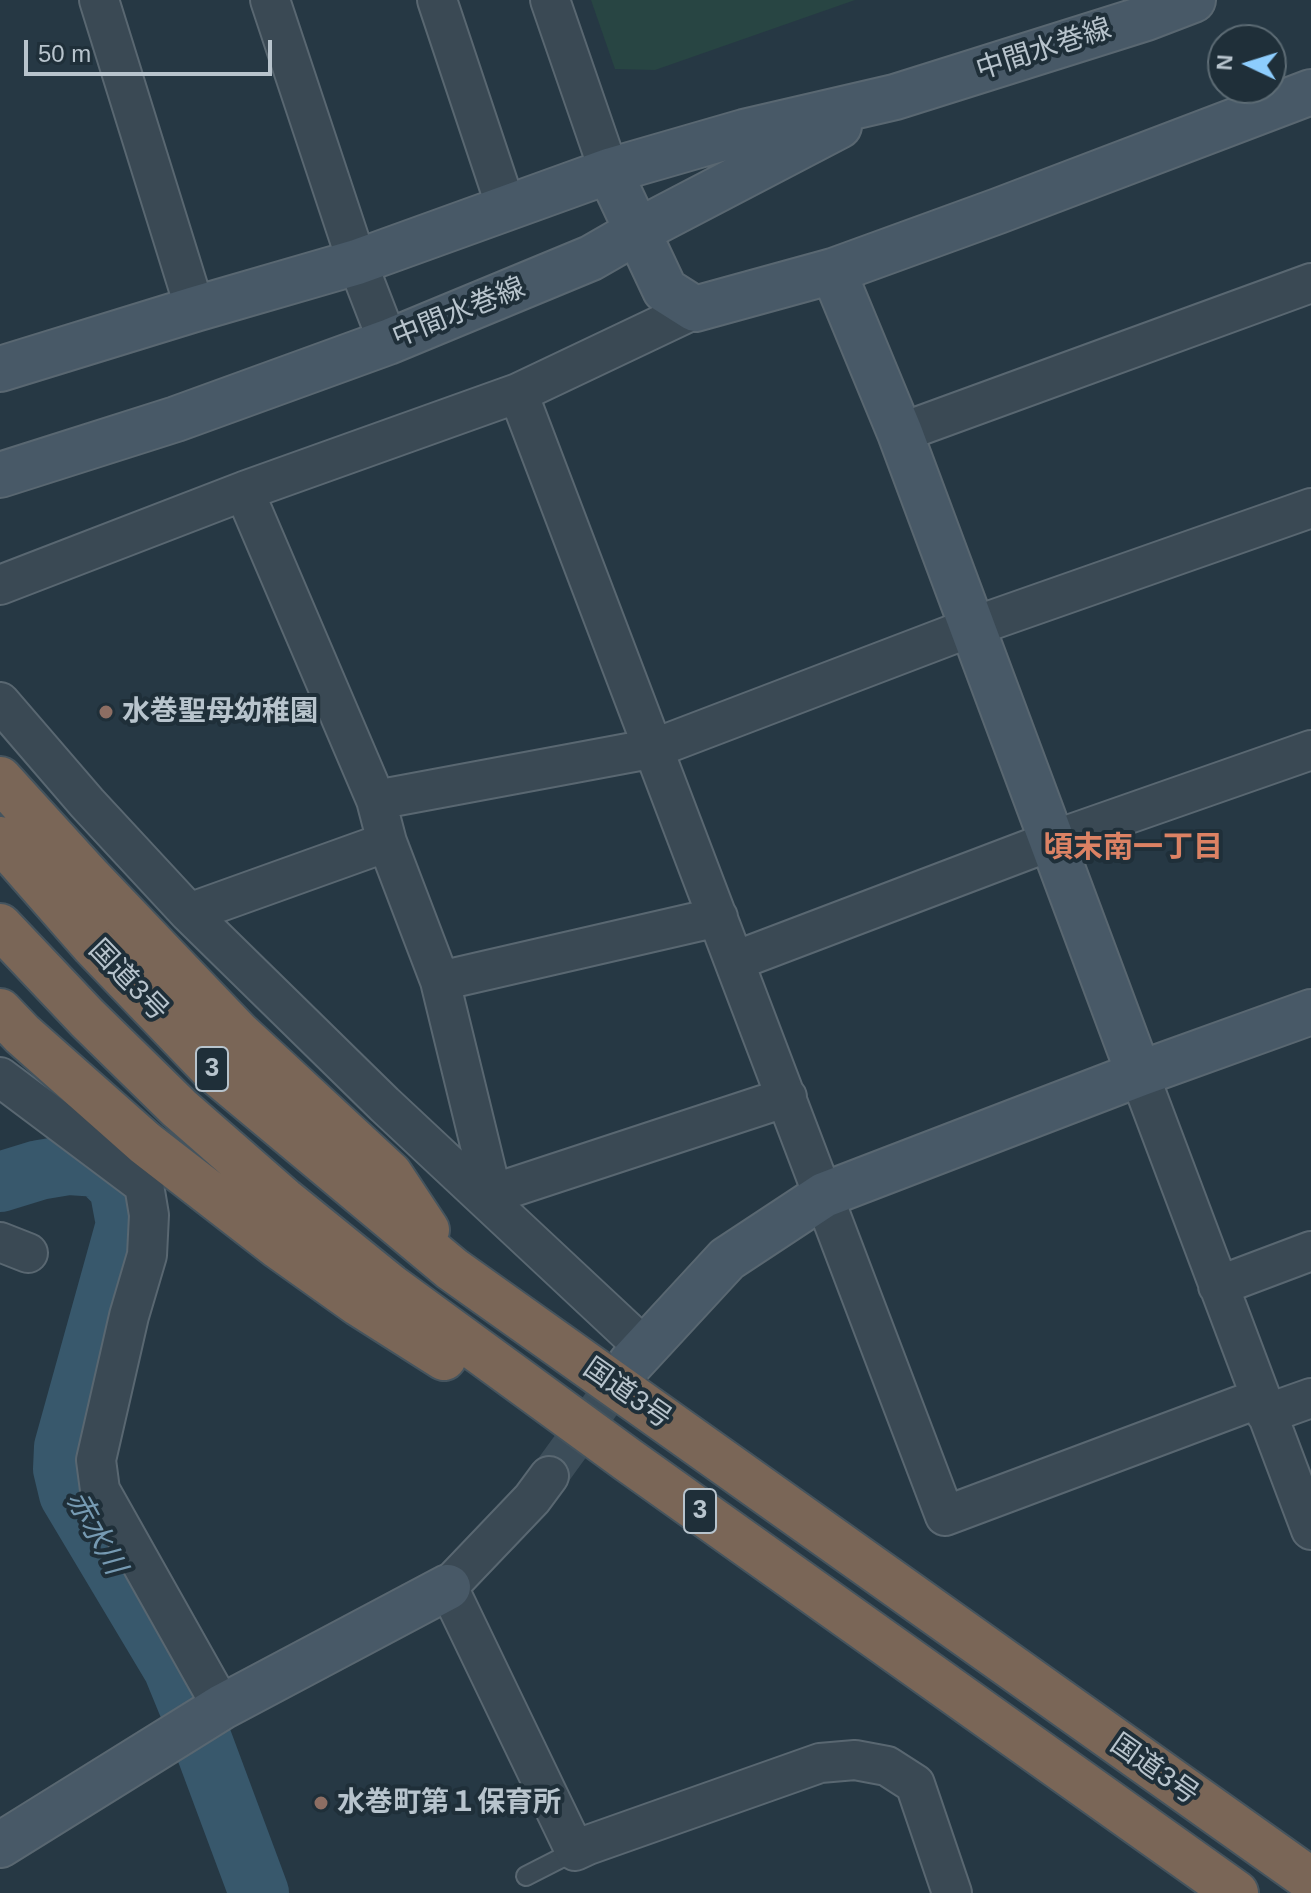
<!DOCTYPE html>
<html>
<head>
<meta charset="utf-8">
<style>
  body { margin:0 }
  #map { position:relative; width:1311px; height:1893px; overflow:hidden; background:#263844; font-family:Arial,sans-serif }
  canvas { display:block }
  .north { position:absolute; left:1207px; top:24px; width:80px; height:80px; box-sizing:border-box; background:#1f2f39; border:2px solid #5c6b74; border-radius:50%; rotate:274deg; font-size:22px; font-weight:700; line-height:32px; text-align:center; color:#b8c4cd }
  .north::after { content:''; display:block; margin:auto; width:28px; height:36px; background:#8dcdfd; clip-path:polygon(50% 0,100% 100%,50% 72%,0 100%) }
  .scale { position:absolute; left:24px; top:40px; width:248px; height:36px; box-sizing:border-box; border:4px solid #b8c4cd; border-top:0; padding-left:10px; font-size:24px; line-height:28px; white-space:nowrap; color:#b8c4cd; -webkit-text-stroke:6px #1f2f39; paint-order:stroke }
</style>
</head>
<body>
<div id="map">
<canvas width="1311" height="1893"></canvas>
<div class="north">N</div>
<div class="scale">50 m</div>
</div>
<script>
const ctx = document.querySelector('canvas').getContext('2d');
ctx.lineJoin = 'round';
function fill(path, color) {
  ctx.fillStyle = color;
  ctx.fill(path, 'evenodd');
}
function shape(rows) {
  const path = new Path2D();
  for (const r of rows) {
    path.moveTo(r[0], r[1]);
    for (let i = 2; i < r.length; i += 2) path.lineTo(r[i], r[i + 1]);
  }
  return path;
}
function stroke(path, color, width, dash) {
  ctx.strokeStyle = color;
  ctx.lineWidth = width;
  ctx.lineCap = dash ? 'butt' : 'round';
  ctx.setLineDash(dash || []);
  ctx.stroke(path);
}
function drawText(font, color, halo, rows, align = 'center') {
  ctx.font = font + ' Arial,"Noto Sans JP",sans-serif';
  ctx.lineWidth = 8;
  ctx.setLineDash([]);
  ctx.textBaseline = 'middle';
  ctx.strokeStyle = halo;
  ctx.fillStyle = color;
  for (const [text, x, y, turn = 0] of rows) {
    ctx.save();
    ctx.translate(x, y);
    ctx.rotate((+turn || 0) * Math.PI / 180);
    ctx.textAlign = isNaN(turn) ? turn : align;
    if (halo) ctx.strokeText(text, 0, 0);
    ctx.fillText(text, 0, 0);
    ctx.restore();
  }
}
fill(shape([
  [591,0,855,0,655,70,615,69]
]), '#284543');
stroke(shape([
  [0,1182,39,1170,69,1165,99,1167,119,1187,126,1224,64,1447,63,1469,69,1494,173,1668,198,1729,259,1893]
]), '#38586c', 60);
stroke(shape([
  [549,1476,631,1363]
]), '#3c4d59', 38, [38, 19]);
const lane = shape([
  [526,1876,575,1851]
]);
const street = shape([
  [99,0,195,309],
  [270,0,357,262,388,342],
  [437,0,506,207],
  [550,0,609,171],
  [518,393,945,1516,1260,1398],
  [900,433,1311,283],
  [244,491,376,800,387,842,440,981,492,1194,787,1097],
  [0,585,244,491,518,393,695,309],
  [0,702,87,803,189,913,384,1104,645,1348],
  [376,800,655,748,972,627,1311,508],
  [189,913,387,842],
  [735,961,1051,841,1311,750],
  [440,981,718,917],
  [1139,1074,1311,1530],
  [0,1077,144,1185,149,1215,147,1255,129,1316,96,1460,100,1490,222,1707],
  [0,1242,28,1253],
  [1218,1286,1311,1251],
  [1266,1414,1311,1398],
  [549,1476,532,1499,448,1587,575,1851,588,1845,820,1763,855,1760,887,1766,915,1784,952,1893]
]);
const secondary = shape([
  [609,171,665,290,695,309,833,271,998,211,1311,92],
  [833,271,900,433,1139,1074],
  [0,369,195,309,357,262,609,171,744,132,895,97,1146,18,1193,0],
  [0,475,176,419,388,342,591,258,638,231,839,126],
  [631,1363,727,1259,824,1195,1139,1074,1311,1012],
  [0,1845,222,1707,448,1587]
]);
const highway = shape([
  [0,779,90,878,238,1033,390,1174,427,1230],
  [0,839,93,945,211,1068,452,1269,1311,1880],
  [0,926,87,1018,179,1108,284,1200,390,1286,628,1460,1236,1893],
  [0,1011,22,1034,145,1143,279,1247,359,1304,444,1358]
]);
stroke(lane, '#596771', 22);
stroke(street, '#596771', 42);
stroke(secondary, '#596771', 48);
stroke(highway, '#45545e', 48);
stroke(lane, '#3a4954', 18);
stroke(street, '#3a4954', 38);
stroke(secondary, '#485967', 44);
stroke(highway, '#7a6657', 44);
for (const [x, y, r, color] of [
  [106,712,8,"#8d6e63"],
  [321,1803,8,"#8d6e63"]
]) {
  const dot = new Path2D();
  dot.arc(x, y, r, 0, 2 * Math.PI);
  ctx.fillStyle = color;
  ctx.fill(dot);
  stroke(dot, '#1f2f39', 3);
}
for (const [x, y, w] of [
  [212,1069,32],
  [700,1511,32]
]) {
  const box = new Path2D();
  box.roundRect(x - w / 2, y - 22, w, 44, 6);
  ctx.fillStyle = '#1f2f39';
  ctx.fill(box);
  stroke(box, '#b8c4cd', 2);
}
drawText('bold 26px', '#b8c4cd', null, [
  ["3",212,1069],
  ["3",700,1511]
]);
drawText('28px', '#b8c4cd', '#1f2f39', [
  ["中間水巻線",1044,50,-18],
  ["中間水巻線",459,313,-22],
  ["国道3号",128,981,46],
  ["国道3号",627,1394,35],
  ["国道3号",1154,1770,35]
]);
drawText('bold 28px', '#b8c4cd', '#1f2f39', [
  ["水巻聖母幼稚園",122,712],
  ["水巻町第１保育所",337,1803]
], 'left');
drawText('bold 30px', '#dc8264', '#1f2f39', [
  ["頃末南一丁目",1133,849]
]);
drawText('italic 30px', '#769ab2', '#1f2f39', [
  ["赤水川",95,1533,61]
]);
</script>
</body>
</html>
